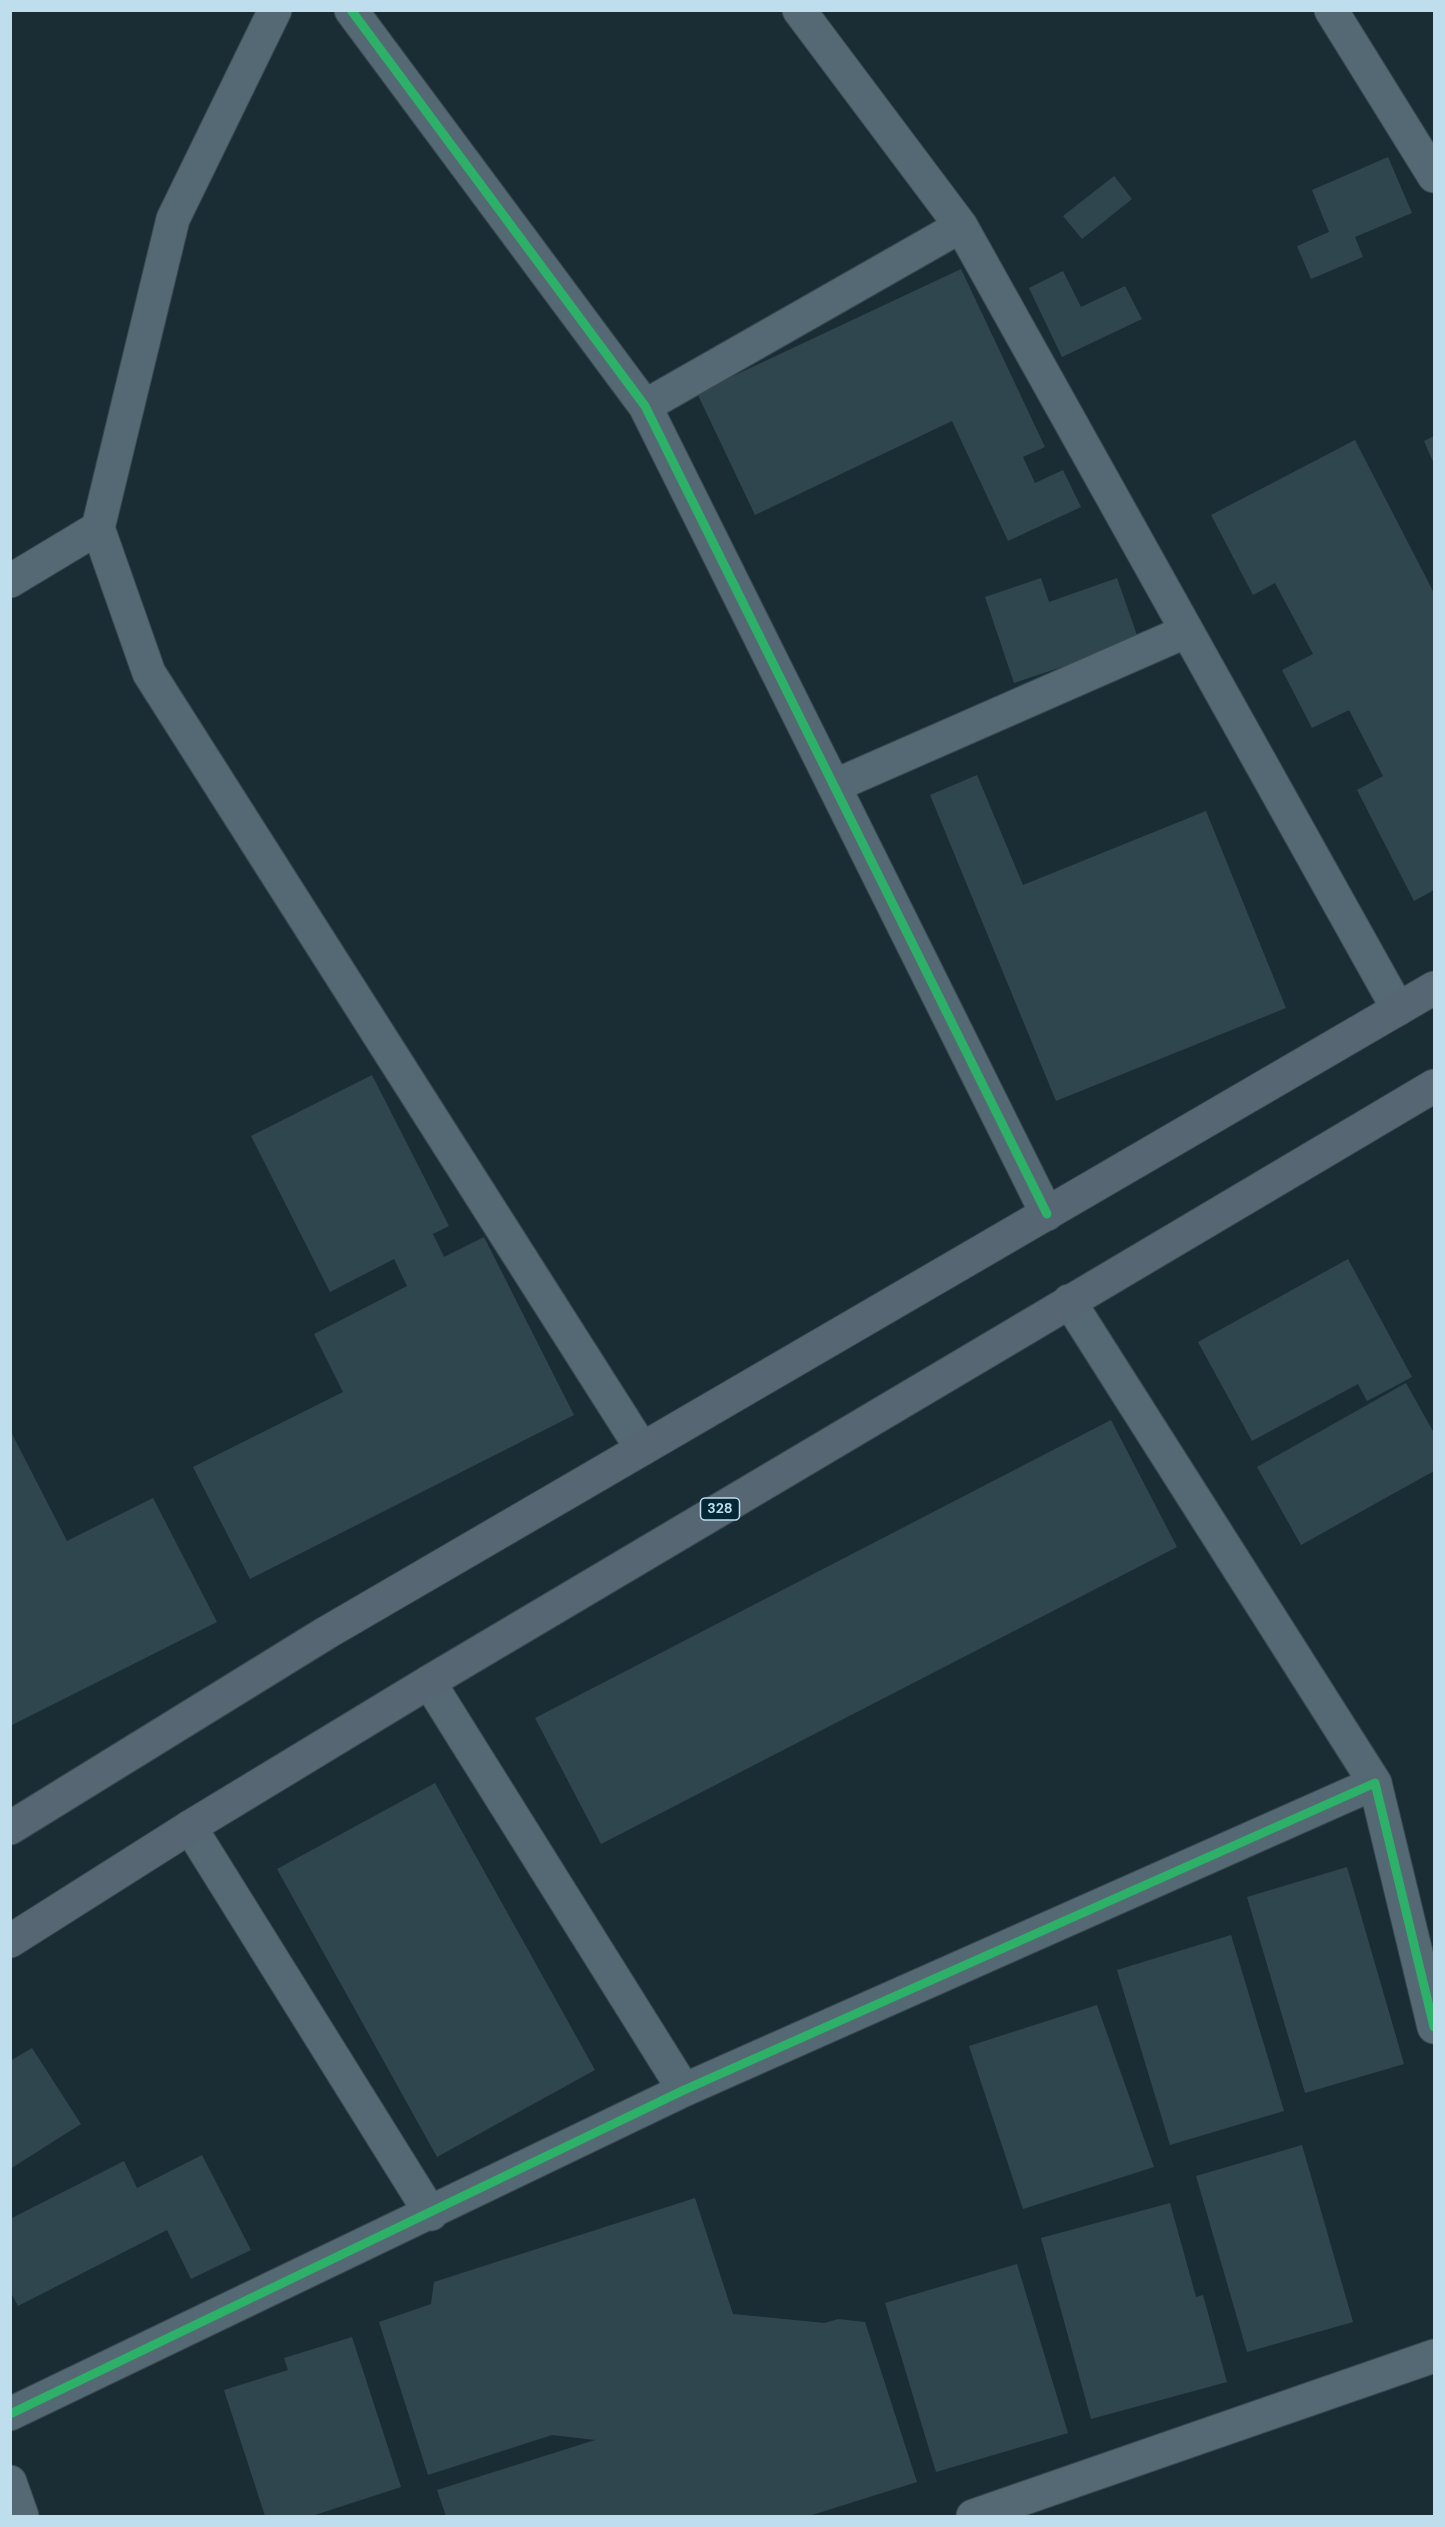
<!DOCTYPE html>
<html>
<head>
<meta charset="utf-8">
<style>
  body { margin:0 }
  #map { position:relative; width:1445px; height:2527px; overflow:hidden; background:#1a2d35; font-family:"DM Sans",sans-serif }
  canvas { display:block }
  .frame { position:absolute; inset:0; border:12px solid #bfdeed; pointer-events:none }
</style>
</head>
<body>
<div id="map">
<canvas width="1445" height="2527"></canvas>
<div class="frame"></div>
</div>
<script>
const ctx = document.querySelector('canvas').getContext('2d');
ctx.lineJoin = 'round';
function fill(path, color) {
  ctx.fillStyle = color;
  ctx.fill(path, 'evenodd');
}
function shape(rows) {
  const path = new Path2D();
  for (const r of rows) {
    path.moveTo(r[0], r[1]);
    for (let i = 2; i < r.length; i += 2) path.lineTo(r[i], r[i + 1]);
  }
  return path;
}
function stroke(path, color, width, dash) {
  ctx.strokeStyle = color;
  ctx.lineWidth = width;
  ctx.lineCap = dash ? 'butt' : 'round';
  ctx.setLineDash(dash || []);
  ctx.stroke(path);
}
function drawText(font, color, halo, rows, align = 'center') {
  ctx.font = font + ' "DM Sans",sans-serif';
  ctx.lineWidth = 4.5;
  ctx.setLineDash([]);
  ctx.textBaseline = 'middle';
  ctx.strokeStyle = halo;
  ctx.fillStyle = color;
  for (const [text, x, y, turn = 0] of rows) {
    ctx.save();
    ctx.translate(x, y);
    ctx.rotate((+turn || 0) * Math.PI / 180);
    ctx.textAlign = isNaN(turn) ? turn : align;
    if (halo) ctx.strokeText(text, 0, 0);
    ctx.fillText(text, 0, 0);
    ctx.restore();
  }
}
fill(shape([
  [1388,157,1412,213,1355,237,1363,257,1311,279,1297,246,1329,232,1312,190],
  [1114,176,1132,199,1082,239,1063,216],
  [961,269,1045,447,1023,457,1035,483,1063,470,1081,507,1008,541,952,421,755,515,697,393],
  [1063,271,1081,307,1125,286,1142,319,1062,357,1029,288],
  [1434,436,1434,464,1424,441],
  [1355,440,1434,593,1434,890,1414,901,1357,790,1383,776,1349,710,1312,728,1282,670,1313,654,1275,583,1253,595,1211,515],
  [1041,578,1049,602,1117,578,1139,641,1014,683,985,597],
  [977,775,1023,885,1206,811,1286,1008,1056,1101,930,795],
  [372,1075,449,1226,433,1234,444,1257,484,1237,574,1415,250,1579,193,1467,343,1392,314,1334,407,1286,394,1259,330,1292,251,1136],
  [1348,1259,1412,1377,1367,1401,1358,1384,1252,1441,1198,1342],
  [1406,1383,1434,1433,1434,1471,1301,1545,1257,1467],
  [1111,1420,1177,1547,601,1844,535,1718],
  [10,1430,67,1541,153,1498,217,1622,10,1726],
  [435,1783,595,2070,437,2157,277,1869],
  [1347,1867,1404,2064,1305,2093,1247,1897],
  [1231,1935,1284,2111,1170,2145,1117,1970],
  [1097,2005,1154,2167,1023,2209,969,2046],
  [32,2048,81,2124,10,2169,10,2061],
  [1302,2145,1353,2322,1247,2352,1196,2176],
  [202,2155,251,2250,191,2279,167,2230,18,2306,10,2291,10,2219,124,2161,137,2188],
  [695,2198,733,2314,825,2323,838,2319,865,2322,917,2482,809,2516,446,2516,437,2490,595,2440,552,2435,428,2475,379,2322,431,2304,434,2282],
  [1170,2203,1196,2297,1203,2295,1227,2382,1091,2419,1041,2238],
  [1017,2264,1068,2433,936,2472,885,2303],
  [352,2337,401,2487,312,2516,265,2516,224,2390,288,2370,284,2358]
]), '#30464f');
const minor = shape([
  [351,10,645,406,1047,1214],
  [799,10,961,226,1398,1009],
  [1331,10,1434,176],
  [645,406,961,226],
  [98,528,173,219,275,10],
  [10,581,98,528,149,673,642,1449],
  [834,786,1187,631],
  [1069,1301,1375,1783],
  [429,1682,684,2090],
  [190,1827,431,2214],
  [10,2414,684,2090,1375,1783,1434,2027],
  [10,2482,22,2516],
  [973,2516,1434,2356]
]);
const primary = shape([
  [10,1828,326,1633,1434,988],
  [10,1941,190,1827,429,1682,1434,1086]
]);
stroke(minor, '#394a51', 35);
stroke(primary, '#394a51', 35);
stroke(minor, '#546973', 33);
stroke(primary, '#566773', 33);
stroke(shape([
  [351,10,645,406,1047,1214],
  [10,2414,684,2090,1375,1783,1434,2027]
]), '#2db169', 9);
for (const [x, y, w] of [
  [720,1509,39]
]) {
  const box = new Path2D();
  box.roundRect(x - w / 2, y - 11, w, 22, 4.5);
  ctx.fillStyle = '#042736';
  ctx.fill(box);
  stroke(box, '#bfdeed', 1.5);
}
drawText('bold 14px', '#bfdeed', null, [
  ["328",720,1509]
]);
</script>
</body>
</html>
